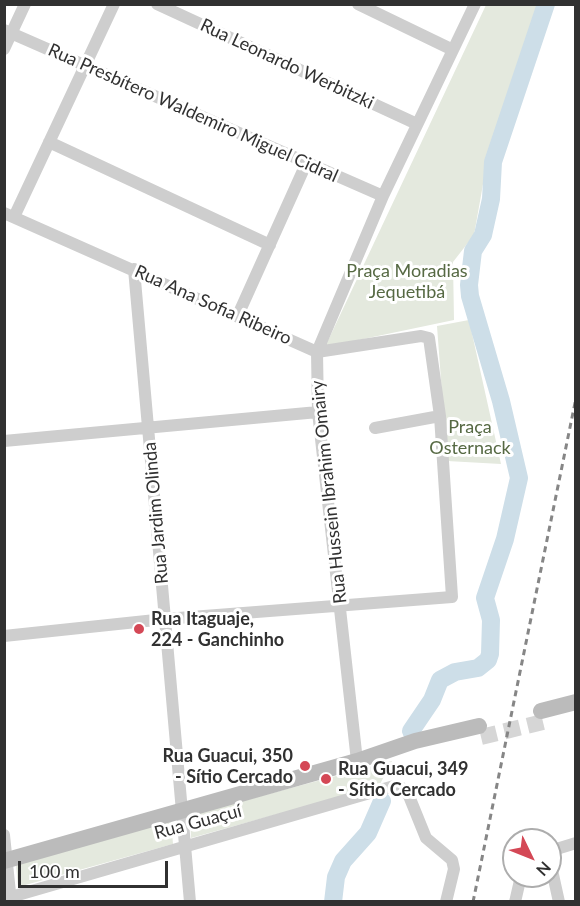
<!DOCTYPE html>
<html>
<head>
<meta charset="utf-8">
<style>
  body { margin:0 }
  #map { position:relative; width:580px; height:906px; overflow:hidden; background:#fff; font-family:Lato,sans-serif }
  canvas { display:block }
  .frame { position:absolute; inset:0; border:6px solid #313131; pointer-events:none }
  .north { position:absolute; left:502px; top:828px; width:60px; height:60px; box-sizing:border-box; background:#fff; border:2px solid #adadad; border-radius:50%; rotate:133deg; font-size:16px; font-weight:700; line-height:24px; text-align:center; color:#313131 }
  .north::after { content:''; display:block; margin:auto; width:21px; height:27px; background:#d44856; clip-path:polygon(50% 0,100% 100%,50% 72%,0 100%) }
  .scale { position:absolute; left:18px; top:861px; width:150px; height:27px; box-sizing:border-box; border:3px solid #313131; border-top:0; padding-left:8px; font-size:18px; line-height:21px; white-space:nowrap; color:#313131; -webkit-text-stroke:4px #fff; paint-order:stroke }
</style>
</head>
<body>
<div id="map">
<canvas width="580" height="906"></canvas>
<div class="frame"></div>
<div class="north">N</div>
<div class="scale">100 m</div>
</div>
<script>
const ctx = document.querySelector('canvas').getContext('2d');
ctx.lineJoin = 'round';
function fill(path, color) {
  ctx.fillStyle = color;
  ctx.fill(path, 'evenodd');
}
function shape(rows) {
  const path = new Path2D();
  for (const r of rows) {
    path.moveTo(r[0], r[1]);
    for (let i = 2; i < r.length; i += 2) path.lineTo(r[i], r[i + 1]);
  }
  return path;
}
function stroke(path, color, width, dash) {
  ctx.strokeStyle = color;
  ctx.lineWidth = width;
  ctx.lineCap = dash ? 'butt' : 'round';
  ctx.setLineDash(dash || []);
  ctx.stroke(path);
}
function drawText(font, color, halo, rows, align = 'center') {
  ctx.font = font + ' Lato,sans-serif';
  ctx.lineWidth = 6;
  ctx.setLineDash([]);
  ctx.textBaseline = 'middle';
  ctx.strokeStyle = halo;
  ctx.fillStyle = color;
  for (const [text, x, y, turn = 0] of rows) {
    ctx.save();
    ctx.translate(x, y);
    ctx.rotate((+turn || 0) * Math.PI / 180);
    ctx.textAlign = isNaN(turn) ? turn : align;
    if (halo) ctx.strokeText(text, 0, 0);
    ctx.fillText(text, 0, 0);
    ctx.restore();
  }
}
fill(shape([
  [486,5,539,5,488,156,474,235,453,262,454,320,325,347],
  [469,320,501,464,447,461,437,326],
  [392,761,379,786,191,838,190,815],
  [171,821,173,844,18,887,16,864]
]), '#e4e9de');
stroke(shape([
  [411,731,432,700,440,680,455,672,478,668,488,660,490,654,491,620,485,598,505,539,519,478,501,401,470,296,469,285,473,251,483,235,491,199,493,162,546,4],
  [333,902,336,877,343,861,368,833,382,801]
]), '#cddee8', 18);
stroke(shape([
  [481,737,543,722]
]), '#d6d6d6', 16, [16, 8]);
stroke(shape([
  [157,4,417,124],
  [358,4,453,50],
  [4,30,383,196],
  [4,49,25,4],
  [49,142,270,245],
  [4,213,317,352,421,336,429,338,440,416,452,597,165,619,4,636],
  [14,217,114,4],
  [134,269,190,902],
  [238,315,306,164],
  [375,428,440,416],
  [4,441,318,412],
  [357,761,318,412,317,352,383,196,475,4],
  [4,835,11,902],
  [550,851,576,843],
  [550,861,559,902],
  [4,899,394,786,402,788,409,796,426,838,452,860,454,869,446,902],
  [515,902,521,876]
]), '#cecece', 12);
stroke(shape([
  [541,711,576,702],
  [4,861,357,761,415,741,479,726]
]), '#bbb', 16);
stroke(shape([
  [473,902,576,398]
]), '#868686', 3, [6, 4.5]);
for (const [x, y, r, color] of [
  [139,629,6,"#d44856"],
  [305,766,6,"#d44856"],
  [326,779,6,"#d44856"]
]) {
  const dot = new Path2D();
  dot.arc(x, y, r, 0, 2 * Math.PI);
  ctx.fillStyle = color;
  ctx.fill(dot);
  stroke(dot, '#fff', 2);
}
drawText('18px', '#313131', '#fff', [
  ["Rua Leonardo Werbitzki",287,64,25],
  ["Rua Presbítero Waldemiro Miguel Cidral",193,113,24],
  ["Rua Ana Sofia Ribeiro",213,305,24],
  ["Rua Hussein Ibrahim Omairy",329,492,-96],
  ["Rua Jardim Olinda",156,513,-95],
  ["Rua Guaçuí",198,822,-15]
]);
drawText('18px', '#566943', '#fff', [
  ["Praça Moradias",407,271],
  ["Jequetibá",407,292],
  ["Praça",470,427],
  ["Osternack",470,448]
]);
drawText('bold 18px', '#313131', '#fff', [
  ["Rua Itaguaje,",151,619],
  ["224 - Ganchinho",151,640],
  ["Rua Guacui, 350",293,756,"right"],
  ["- Sítio Cercado",293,777,"right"],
  ["Rua Guacui, 349",338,769],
  ["- Sítio Cercado",338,790]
], 'left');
</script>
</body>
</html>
